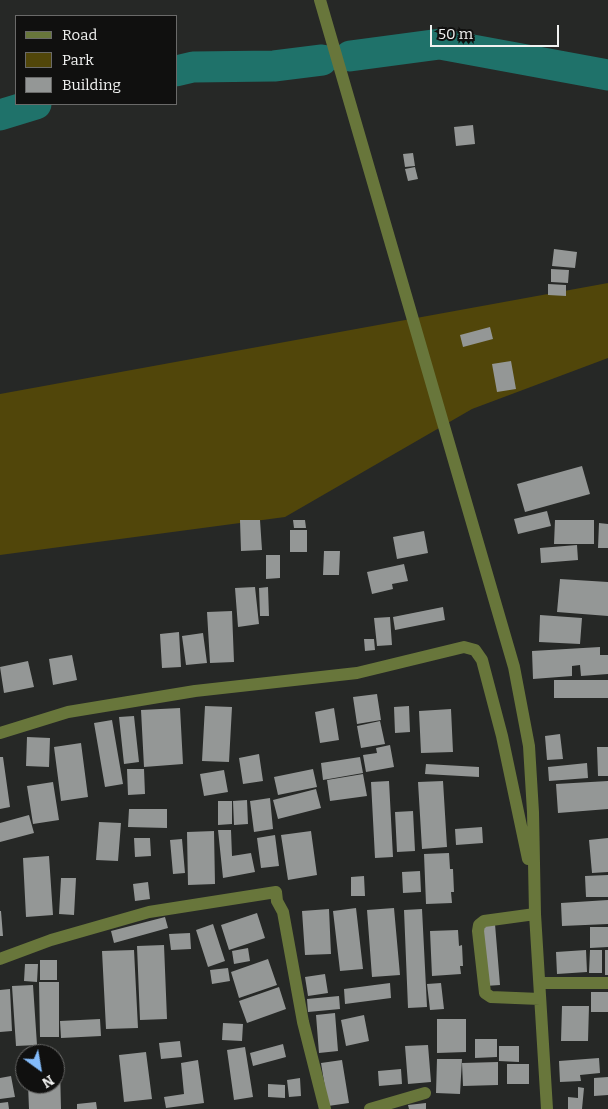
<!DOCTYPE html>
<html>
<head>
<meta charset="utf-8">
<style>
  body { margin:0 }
  #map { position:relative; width:608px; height:1109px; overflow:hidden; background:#262826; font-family:Bitter,serif }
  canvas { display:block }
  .legend { position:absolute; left:15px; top:15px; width:162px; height:90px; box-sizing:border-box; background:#10100f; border:1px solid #6a6a69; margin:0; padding:6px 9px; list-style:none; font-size:15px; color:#f1f2f1 }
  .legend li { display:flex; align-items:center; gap:10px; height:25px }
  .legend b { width:25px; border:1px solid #6a6a69 }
  .north { position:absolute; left:15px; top:1044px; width:50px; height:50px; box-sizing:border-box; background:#10100f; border:1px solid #6a6a69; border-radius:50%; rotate:148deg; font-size:14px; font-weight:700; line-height:20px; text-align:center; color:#f1f2f1 }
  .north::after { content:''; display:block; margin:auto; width:18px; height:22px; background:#84bcfb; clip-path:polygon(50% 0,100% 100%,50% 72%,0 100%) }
  .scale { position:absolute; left:430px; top:25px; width:129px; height:22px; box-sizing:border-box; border:2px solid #f1f2f1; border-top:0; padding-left:6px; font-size:15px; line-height:18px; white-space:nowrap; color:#f1f2f1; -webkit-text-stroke:4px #10100f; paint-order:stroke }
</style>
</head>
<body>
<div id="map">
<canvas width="608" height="1109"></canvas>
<ul class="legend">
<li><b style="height:6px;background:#68763b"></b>Road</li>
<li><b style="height:14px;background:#51460a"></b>Park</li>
<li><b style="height:14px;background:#949796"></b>Building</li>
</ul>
<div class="north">N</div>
<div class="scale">50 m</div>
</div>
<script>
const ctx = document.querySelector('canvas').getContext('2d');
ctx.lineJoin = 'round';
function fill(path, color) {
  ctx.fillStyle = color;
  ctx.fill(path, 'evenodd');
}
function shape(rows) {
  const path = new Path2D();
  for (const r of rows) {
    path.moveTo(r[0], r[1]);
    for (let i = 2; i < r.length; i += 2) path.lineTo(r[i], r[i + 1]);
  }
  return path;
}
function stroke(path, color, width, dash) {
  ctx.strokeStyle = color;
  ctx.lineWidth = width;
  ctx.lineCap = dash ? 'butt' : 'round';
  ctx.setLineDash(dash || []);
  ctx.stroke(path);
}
fill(shape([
  [608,283,608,358,472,409,285,517,0,555,0,394]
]), '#51460a');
stroke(shape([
  [350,56,440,44,608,75],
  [176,71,193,67,274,66,322,60],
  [0,115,36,104]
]), '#1f726a', 31);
fill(shape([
  [473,125,475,144,456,146,454,127],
  [413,153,415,166,405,167,403,154],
  [415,167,418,179,408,181,405,169],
  [554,249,577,252,575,268,552,266],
  [551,269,569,270,568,283,551,282],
  [548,284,566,285,566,296,548,295],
  [490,327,493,339,463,347,460,335],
  [511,361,516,389,497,392,492,364],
  [582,466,590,494,525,512,517,484],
  [547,511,551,526,518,534,514,519],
  [240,520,260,520,262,550,241,551],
  [293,520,305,520,306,528,294,528],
  [555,520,594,520,594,544,554,544],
  [599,523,608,524,608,548,598,548],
  [290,530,307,530,307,552,290,552],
  [424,531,428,553,397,559,393,537],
  [577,545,578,560,541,563,540,548],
  [324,551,340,551,339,575,323,575],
  [266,555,280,555,280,578,266,579],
  [404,564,408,581,392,584,393,589,372,594,367,572],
  [560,579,608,582,608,616,557,612],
  [255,587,259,624,238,627,235,588],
  [268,587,269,616,260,616,259,588],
  [443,607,445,620,395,630,393,617],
  [232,611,234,662,210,663,207,612],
  [540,615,582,618,580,644,539,642],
  [390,617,392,645,377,646,374,618],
  [179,632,181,667,162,668,160,634],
  [203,633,207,663,186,665,182,636],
  [364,639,374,639,375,650,365,651],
  [600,647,600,655,608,655,608,674,581,676,580,665,572,666,572,676,533,679,532,651],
  [72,655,77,680,53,685,49,659],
  [28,661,34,687,4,693,0,667],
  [554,680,608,680,608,698,554,698],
  [377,694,381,720,357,724,353,697],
  [205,706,232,707,229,762,202,761],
  [409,706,410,732,395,733,394,707],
  [180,708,183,764,144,767,141,710],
  [334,708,339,740,320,743,315,712],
  [451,709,453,752,421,753,419,711],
  [134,716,139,762,124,764,119,717],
  [112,720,123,784,105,787,94,723],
  [380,721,385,744,361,748,357,726],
  [560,734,563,759,547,760,545,736],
  [27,737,50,738,49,767,26,766],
  [81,743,88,797,61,801,54,747],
  [390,745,394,767,366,772,363,755,377,753,376,748],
  [597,747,608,747,608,776,598,776],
  [259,754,263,781,243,784,239,758],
  [0,757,3,757,10,807,0,809],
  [360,757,363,773,323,780,321,763],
  [587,763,588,778,549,781,548,767],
  [426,764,479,767,479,777,425,774],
  [127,769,144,769,145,794,128,795],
  [313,769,317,787,278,795,274,777],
  [224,770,228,792,204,796,200,774],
  [363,774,367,796,330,801,327,780],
  [389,781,393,857,375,858,371,782],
  [443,781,447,847,422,849,418,782],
  [608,781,608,809,558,813,556,784],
  [53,782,59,820,33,824,27,786],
  [316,789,321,808,278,819,273,800],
  [270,798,273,829,254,832,250,801],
  [247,800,248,824,234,825,233,801],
  [218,801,232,801,232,824,218,825],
  [129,809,167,809,167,828,128,827],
  [413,811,415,851,397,852,395,812],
  [29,815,34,833,0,842,0,823],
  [99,822,121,823,118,861,96,860],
  [482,827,483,843,456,845,455,829],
  [218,830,231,830,232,856,251,853,255,872,223,878],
  [214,831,215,884,188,885,187,832],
  [311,831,317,875,288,880,281,835],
  [275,835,279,866,261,868,257,838],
  [134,838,150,838,151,856,135,857],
  [608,838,608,872,592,873,589,840],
  [182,839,185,873,173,874,170,840],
  [449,853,450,869,453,869,454,892,451,892,452,903,426,904,424,854],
  [49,856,53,915,26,917,23,858],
  [420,871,421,892,403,893,402,872],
  [608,875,608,897,586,897,585,876],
  [364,876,365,896,351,896,351,877],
  [61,878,76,878,74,915,59,914],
  [148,882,150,899,135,901,133,884],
  [608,900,608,924,562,926,561,903],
  [356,908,363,969,340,971,333,911],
  [394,908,400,975,372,977,367,910],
  [329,909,331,954,305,955,302,911],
  [422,909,427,1007,408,1008,404,910],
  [0,911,1,911,3,936,0,936],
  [257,913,265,938,229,950,221,925],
  [165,917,168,928,114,943,111,931],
  [213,924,225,961,208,967,196,930],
  [495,924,500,985,485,986,480,925],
  [590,927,608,927,608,947,590,948],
  [458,930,459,946,462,945,463,966,460,966,461,974,432,976,430,931],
  [190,933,191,949,171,950,169,934],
  [164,945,167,1019,140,1020,137,946],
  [248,948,250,961,234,964,232,951],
  [134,950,138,1028,106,1029,102,951],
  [586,950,587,972,557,974,556,952],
  [590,950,602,950,602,973,589,973],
  [605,950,608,950,608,975,605,975],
  [268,959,277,985,239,998,231,972],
  [40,960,57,960,57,980,40,980],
  [25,964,38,964,37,982,24,981],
  [228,968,230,981,212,984,210,970],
  [325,974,328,993,308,996,305,977],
  [39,982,59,982,59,1037,40,1037],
  [390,983,391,998,345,1004,344,989],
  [441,983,444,1009,430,1010,427,984],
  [33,985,37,1045,16,1046,12,986],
  [279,987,286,1009,247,1023,239,1001],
  [10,989,12,1031,0,1032,0,990],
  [591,992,608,992,608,1012,591,1012],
  [339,996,340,1009,308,1012,307,999],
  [562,1006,589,1006,588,1041,561,1041],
  [335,1013,338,1051,319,1053,316,1015],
  [364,1015,369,1041,346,1046,341,1020],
  [100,1019,101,1036,61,1038,60,1021],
  [437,1019,466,1019,466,1052,437,1053],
  [223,1023,243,1024,242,1041,222,1040],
  [475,1039,497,1039,497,1057,475,1058],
  [180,1041,182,1057,161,1059,159,1043],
  [283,1044,286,1057,253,1066,250,1053],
  [428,1045,431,1082,408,1084,405,1046],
  [499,1046,519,1046,519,1062,499,1061],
  [245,1047,253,1097,234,1100,227,1050],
  [146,1052,152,1099,124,1102,119,1055],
  [599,1058,600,1073,580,1075,581,1081,560,1082,559,1061],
  [437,1059,462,1059,460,1094,436,1093],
  [198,1060,204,1103,166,1108,164,1097,184,1094,181,1063],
  [342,1060,349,1103,328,1106,321,1063],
  [498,1062,498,1085,463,1086,462,1063],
  [507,1064,529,1064,529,1084,507,1084],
  [55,1068,60,1068,61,1109,29,1109,28,1084,55,1084],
  [401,1069,402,1084,379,1086,378,1071],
  [11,1076,15,1097,0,1099,0,1078],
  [608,1077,608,1095,594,1096,594,1078],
  [300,1078,301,1096,289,1097,287,1080],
  [268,1084,285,1085,285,1098,268,1097],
  [578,1087,584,1088,582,1109,568,1109,568,1097,578,1098],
  [8,1102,9,1109,0,1109,0,1103],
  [96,1102,97,1109,77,1109,77,1104],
  [426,1103,426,1109,409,1109,408,1105]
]), '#949796');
stroke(shape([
  [320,0,514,667,529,746,533,812,535,914,547,1109],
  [0,733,68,712,195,691,357,673,464,647,475,650,482,660,502,736,528,859],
  [535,914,484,921,479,925,478,931,485,993,491,997,540,999],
  [0,959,51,940,149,912,276,892,277,901,283,912,303,1022,325,1109],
  [540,983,608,983],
  [370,1109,425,1093]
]), '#68763b', 12);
</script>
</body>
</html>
